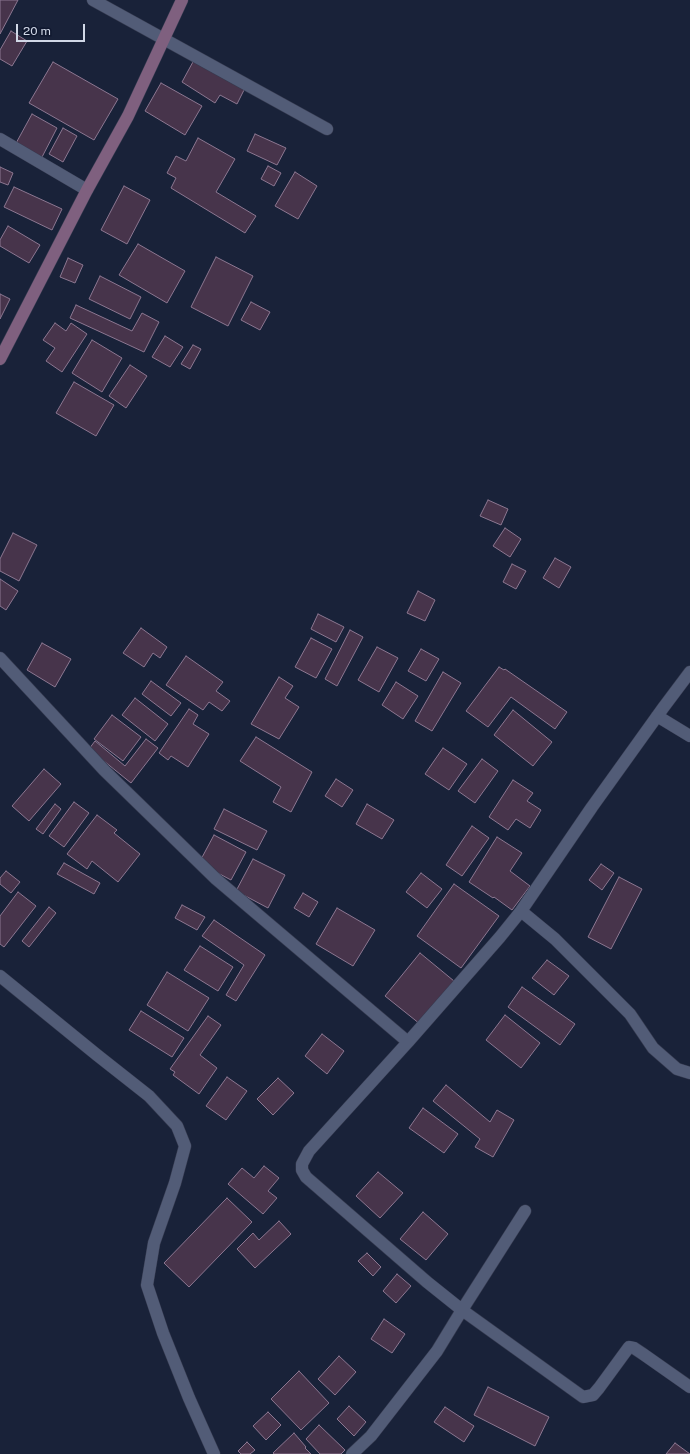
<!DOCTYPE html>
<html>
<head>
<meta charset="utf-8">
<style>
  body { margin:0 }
  #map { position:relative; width:690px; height:1454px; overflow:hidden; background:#192239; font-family:"Public Sans",sans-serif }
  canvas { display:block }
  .scale { position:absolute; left:16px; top:24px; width:69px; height:18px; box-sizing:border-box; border:2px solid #d1d8e7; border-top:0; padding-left:5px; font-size:12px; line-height:14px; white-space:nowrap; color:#d1d8e7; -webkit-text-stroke:3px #10182f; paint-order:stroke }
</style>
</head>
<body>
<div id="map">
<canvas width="690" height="1454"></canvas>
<div class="scale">20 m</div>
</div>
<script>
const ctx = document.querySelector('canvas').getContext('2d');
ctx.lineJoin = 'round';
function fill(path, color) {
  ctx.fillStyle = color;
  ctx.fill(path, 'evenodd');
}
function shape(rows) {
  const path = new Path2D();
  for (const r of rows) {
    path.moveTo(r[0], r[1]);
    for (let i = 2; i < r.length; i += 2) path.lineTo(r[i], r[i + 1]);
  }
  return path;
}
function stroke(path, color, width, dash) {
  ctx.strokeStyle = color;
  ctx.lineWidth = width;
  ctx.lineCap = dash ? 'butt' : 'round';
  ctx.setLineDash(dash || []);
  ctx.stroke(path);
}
const building = shape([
  [0,0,18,0,0,34,0,0],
  [11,31,27,41,12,66,0,59,0,50,11,31],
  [194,60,245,88,237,104,220,95,215,103,182,82,194,60],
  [53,62,118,99,94,140,29,103,53,62],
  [161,83,202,106,185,135,145,111,161,83],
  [32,114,57,128,41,159,15,145,32,114],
  [63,128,77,136,63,162,49,154,63,128],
  [255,134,286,148,277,165,247,151,255,134],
  [198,138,235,159,216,192,256,216,245,233,171,188,176,178,167,173,176,156,186,161,198,138],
  [268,166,281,173,274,186,261,179,268,166],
  [0,167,13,173,8,185,0,182,0,167],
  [295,172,317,186,298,219,275,206,295,172],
  [124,186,150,200,127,244,101,230,124,186],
  [14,187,62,209,52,230,4,207,14,187],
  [8,226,40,245,29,263,0,246,0,240,8,226],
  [138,244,185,271,167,303,119,275,138,244],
  [216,257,253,276,228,326,191,307,216,257],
  [68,258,83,265,75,283,60,277,68,258],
  [100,276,141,297,130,319,89,299,100,276],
  [0,294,10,299,0,319,0,294],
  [251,302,270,312,260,330,241,320,251,302],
  [76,305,132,331,142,313,159,322,144,352,70,318,76,305],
  [55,323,66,331,71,323,87,334,62,372,46,361,55,348,43,340,55,323],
  [165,336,183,347,170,367,152,357,165,336],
  [92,340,122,358,102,392,72,373,92,340],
  [193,345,201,349,190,369,181,364,193,345],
  [130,365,147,376,126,408,109,396,130,365],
  [74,382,114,405,96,436,56,413,74,382],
  [488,500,508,509,501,525,480,516,488,500],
  [505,528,521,539,510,557,493,546,505,528],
  [13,533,37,545,19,581,0,571,0,559,13,533],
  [555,558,571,567,559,588,543,578,555,558],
  [512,564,526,571,516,589,503,582,512,564],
  [0,579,18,591,6,610,0,606,0,579],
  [418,591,435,600,425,621,407,613,418,591],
  [318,614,344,627,336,642,311,629,318,614],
  [141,628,167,647,160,658,153,653,144,667,123,653,141,628],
  [350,630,363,637,337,686,325,679,350,630],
  [311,638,332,649,316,678,295,667,311,638],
  [42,643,71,659,55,687,27,670,42,643],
  [377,647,398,658,379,692,358,680,377,647],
  [421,649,439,659,426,681,408,671,421,649],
  [186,656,223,682,216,691,230,701,222,711,209,702,203,710,166,685,186,656],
  [499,667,504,670,505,669,567,712,555,729,511,697,488,727,466,711,499,667],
  [443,672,461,683,432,731,415,721,443,672],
  [279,677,293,686,285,698,299,707,279,739,251,724,279,677],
  [151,681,181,703,171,716,142,694,151,681],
  [396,682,418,696,403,719,382,705,396,682],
  [135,698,168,724,155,741,122,715,135,698],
  [189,709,198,715,193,724,209,734,188,767,171,756,168,760,159,753,189,709],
  [513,710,552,742,533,766,494,735,513,710],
  [112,715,141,737,123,761,94,739,112,715],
  [256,737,312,772,291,812,273,802,281,787,240,761,256,737],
  [146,739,158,748,131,783,89,749,95,741,125,766,146,739],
  [443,748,467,764,449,790,425,774,443,748],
  [482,759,498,771,475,803,458,791,482,759],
  [44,769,61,784,29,821,12,806,44,769],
  [336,779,353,790,342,807,325,796,336,779],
  [513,780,533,793,527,801,541,810,530,828,516,819,508,830,489,817,513,780],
  [74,802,89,813,64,847,49,836,74,802],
  [55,804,61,809,43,834,36,829,55,804],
  [367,804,394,820,382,839,356,824,367,804],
  [224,809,267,831,257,850,214,829,224,809],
  [97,815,117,830,114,833,140,854,118,882,92,861,87,869,67,854,97,815],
  [472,826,489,838,462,876,446,865,472,826],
  [214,835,246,852,231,880,199,863,214,835],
  [497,837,522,853,510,871,530,886,512,910,494,897,493,898,469,882,497,837],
  [253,859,285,875,268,908,236,891,253,859],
  [64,863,100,883,94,894,57,874,64,863],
  [601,864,614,873,602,890,589,880,601,864],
  [6,871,20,882,11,893,0,884,0,878,6,871],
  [421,873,442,889,427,908,406,892,421,873],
  [619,877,642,889,611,949,588,937,619,877],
  [454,884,499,916,461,968,417,936,454,884],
  [18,892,36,906,4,947,0,944,0,916,18,892],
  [303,893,318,902,309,917,294,908,303,893],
  [182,905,205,917,197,930,175,918,182,905],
  [49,907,56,913,29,947,22,941,49,907],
  [337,908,375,930,353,966,316,944,337,908],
  [214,920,265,955,236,1001,226,995,244,965,202,936,214,920],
  [200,946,233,967,218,991,184,970,200,946],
  [420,953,454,981,420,1024,385,996,420,953],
  [547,960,569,976,554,995,532,978,547,960],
  [167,972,209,998,188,1031,147,1005,167,972],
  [522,987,575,1024,560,1045,508,1007,522,987],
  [141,1011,184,1038,172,1057,129,1030,141,1011],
  [505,1015,540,1043,521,1068,486,1040,505,1015],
  [208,1016,221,1025,200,1055,217,1068,199,1094,173,1075,175,1072,170,1069,208,1016],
  [322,1034,344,1051,327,1074,305,1056,322,1034],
  [227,1077,247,1091,226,1120,206,1106,227,1077],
  [278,1078,294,1093,273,1115,257,1099,278,1078],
  [446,1085,490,1122,497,1110,514,1120,493,1157,475,1147,480,1139,433,1101,446,1085],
  [423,1108,458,1134,444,1153,409,1128,423,1108],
  [264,1166,279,1178,268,1191,277,1198,263,1214,228,1184,242,1168,254,1178,264,1166],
  [378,1172,403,1193,380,1218,356,1196,378,1172],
  [227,1198,252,1222,189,1287,164,1263,227,1198],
  [423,1212,448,1234,426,1260,400,1239,423,1212],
  [279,1221,291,1234,255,1268,237,1249,253,1233,259,1240,279,1221],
  [367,1253,381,1267,373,1276,358,1261,367,1253],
  [397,1274,411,1286,396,1303,383,1291,397,1274],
  [384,1319,405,1334,392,1353,371,1339,384,1319],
  [339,1356,356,1372,335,1395,318,1379,339,1356],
  [299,1371,329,1403,301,1430,271,1399,299,1371],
  [488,1387,549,1417,535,1446,474,1415,488,1387],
  [349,1406,366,1422,354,1436,337,1419,349,1406],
  [445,1407,474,1426,464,1442,434,1422,445,1407],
  [268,1412,281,1425,266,1440,253,1426,268,1412],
  [319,1425,345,1450,341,1454,320,1454,306,1439,319,1425],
  [294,1433,306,1447,305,1448,311,1454,274,1454,273,1453,294,1433],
  [247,1442,255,1450,250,1454,241,1454,238,1451,247,1442],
  [675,1443,690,1454,666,1454,675,1443]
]);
fill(building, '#47344b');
stroke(building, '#8c7791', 1);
const street = shape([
  [93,0,327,129],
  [0,139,87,190],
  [0,658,104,770,216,879,408,1042,309,1151,302,1164,302,1170,306,1177,427,1282,462,1310,583,1397,593,1395,599,1388,629,1347,634,1348,643,1354,690,1387],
  [657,716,690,736],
  [521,911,555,939,630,1014,653,1048,677,1069,690,1073],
  [0,976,97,1055,149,1096,177,1126,185,1146,175,1183,154,1243,147,1285,163,1333,189,1398,214,1454],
  [408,1042,500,937,521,911,592,807,663,708,690,672],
  [352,1454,371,1436,437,1351,462,1310,525,1211]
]);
const secondary = shape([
  [0,359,87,190,128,116,182,0]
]);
stroke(street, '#363b50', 13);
stroke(secondary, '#363b50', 13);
stroke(street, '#525c77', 12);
stroke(secondary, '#7f607f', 12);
</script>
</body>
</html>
